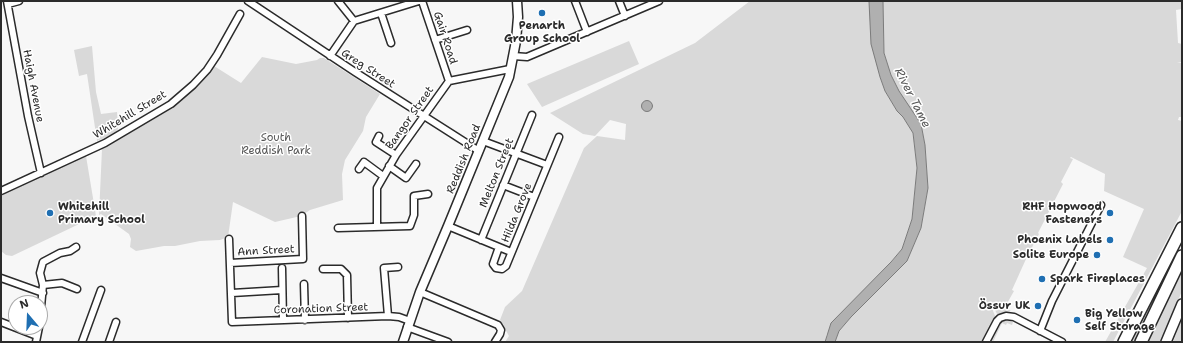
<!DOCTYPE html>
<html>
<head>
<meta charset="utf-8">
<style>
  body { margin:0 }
  #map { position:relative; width:1183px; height:343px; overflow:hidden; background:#f7f7f7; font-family:"Shantell Sans",sans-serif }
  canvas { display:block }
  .frame { position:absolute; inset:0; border:2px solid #2b2b2b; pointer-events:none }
  .north { position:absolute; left:8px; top:295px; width:40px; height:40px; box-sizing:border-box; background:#fff; border:1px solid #aaa; border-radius:50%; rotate:341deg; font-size:11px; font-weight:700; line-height:16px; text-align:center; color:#2b2b2b }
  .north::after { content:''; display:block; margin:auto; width:14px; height:18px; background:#1f6fb2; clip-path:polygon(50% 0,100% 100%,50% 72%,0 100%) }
</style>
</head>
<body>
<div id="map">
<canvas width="1183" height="343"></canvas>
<div class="frame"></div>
<div class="north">N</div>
</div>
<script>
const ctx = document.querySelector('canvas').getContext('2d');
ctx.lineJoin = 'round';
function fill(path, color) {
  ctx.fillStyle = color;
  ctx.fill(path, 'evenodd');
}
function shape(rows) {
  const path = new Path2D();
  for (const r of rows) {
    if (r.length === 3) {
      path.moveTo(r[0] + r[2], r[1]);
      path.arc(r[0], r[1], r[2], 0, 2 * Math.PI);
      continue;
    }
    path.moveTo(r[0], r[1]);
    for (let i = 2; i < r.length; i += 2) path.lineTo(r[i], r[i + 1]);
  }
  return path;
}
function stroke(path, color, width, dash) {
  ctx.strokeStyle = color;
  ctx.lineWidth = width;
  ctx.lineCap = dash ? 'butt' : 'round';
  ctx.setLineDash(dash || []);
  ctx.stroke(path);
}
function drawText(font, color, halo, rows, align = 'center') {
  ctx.font = font + ' "Shantell Sans",sans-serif';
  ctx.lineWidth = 3;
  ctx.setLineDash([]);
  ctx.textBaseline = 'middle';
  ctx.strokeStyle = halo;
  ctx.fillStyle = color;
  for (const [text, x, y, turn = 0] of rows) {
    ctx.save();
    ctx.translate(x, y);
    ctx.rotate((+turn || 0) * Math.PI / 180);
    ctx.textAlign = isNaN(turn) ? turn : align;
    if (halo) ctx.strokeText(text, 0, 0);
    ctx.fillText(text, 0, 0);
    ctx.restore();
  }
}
fill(shape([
  [750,1,869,1,880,77,886,93,897,111,903,117,913,133,917,168,912,219,902,249,827,334,825,342,505,342,509,336,500,320,505,307,522,291,584,148,597,136,625,140,626,124,610,120,595,136,583,134,550,113,695,43],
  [883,1,1182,1,1182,9,1176,10,1178,43,1182,44,1182,62,1177,62,1182,63,1182,117,1179,117,1178,120,1182,121,1182,211,1113,342,1105,342,1147,268,1123,257,1144,209,1104,191,1105,174,1071,157,1070,158,1073,159,1061,182,1063,184,1038,233,1039,234,1026,259,1012,290,1014,291,1005,307,1011,311,999,314,997,314,994,308,993,311,996,318,983,342,835,342,839,331,851,317,907,261,921,228,928,188,925,145,921,124,899,92,891,75,884,53],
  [629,41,639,64,542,107,527,84],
  [92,46,96,92,101,114,117,112,118,129,114,134,97,141,87,74,79,76,74,50],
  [262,57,296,64,317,60,320,58,324,58,380,94,366,117,363,131,345,160,342,174,343,200,310,210,301,216,275,222,233,202,228,237,220,240,200,241,175,246,164,246,136,251,130,247,131,239,129,234,101,214,99,215,102,149,144,124,187,95,201,82,214,66,241,83],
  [86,156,96,216,12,256,6,255,1,251,1,195],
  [1182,235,1182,242,1134,342,1127,342],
  [1182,271,1182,291,1161,342,1148,342],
  [1182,318,1182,337,1180,342,1173,342],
  [1007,320,1013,322,1012,325,1007,323,1006,325,1002,323,993,342,991,342,1001,322]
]), '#d9d9d9');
const water = shape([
  [869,1,883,1,884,53,891,75,899,91,921,124,925,145,928,188,921,228,907,261,851,317,839,331,835,342,825,342,831,323,891,262,902,249,912,219,917,168,913,133,903,117,897,111,885,91,880,77,871,44,869,1],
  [647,106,5.5]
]);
fill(water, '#b0b0b0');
stroke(water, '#7b7b7b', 1);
const minor = shape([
  [7,1,28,116,41,173],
  [248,1,355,72,479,151],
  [338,1,354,21],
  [422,1,449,81],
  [575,1,587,32],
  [619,1,625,16],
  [8,4,19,1],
  [381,13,391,43],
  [435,40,467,30],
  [330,56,354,21,419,1],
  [513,56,527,57,659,1],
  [379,136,376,142,396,155],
  [483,141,547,165],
  [389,166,406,178,416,164],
  [359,169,364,162,383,176],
  [503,185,534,197],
  [1,191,105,143,171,104,193,85,207,70,217,55,240,14],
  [448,226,511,252],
  [377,227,377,188,396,155,449,81,510,69],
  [338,228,410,226,414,215,414,196,428,194],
  [229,239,232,322,388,316,399,317,410,321],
  [481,240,532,115],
  [499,247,493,264,496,268,502,269,506,266,559,137],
  [230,263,303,259,302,216],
  [282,268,283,320],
  [323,269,341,269,347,275,348,318],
  [1,278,43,293],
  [304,284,305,320],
  [43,285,62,283,77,289],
  [420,292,498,325,501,330,500,334,495,342],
  [232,293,282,290],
  [388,316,384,268,398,267],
  [40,318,43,285,40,273,43,262,60,253,70,251,76,247],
  [1,322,37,336],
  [407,327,448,342],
  [1040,331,1052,301,1101,205],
  [36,342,39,327],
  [82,342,101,290],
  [109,342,116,322],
  [986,342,997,321,1000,318,1006,316,1014,317,1062,342]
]);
const secondary = shape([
  [403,342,420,292,448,226,509,77,516,41,518,17,517,1]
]);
const primary = shape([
  [1166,342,1182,304]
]);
const motorway = shape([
  [1124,342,1182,228],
  [1141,342,1182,256]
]);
stroke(minor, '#2b2b2b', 9);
stroke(secondary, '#2b2b2b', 11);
stroke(primary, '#2b2b2b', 12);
stroke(motorway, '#2b2b2b', 14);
stroke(minor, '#fff', 6);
stroke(secondary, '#fff', 8);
stroke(primary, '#fff', 9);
stroke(motorway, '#fff', 11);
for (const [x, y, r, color] of [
  [542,13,4,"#1f6fb2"],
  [50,213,4,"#1f6fb2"],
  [1110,213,4,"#1f6fb2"],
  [1110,240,4,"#1f6fb2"],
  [1097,255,4,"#1f6fb2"],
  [1042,279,4,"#1f6fb2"],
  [1038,306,4,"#1f6fb2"],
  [1077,320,4,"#1f6fb2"]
]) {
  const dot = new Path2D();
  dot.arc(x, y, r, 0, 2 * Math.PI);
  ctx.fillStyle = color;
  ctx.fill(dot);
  stroke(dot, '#fff', 1.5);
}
drawText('bold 11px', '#2b2b2b', '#fff', [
  ["Penarth",542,26,"center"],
  ["Group School",542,39,"center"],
  ["Whitehill",58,207,"left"],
  ["Primary School",58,220,"left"],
  ["RHF Hopwood",1102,207],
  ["Fasteners",1102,220],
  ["Phoenix Labels",1102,240],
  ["Solite Europe",1089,255],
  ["Spark Fireplaces",1050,279,"left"],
  ["Össur UK",1030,306],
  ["Big Yellow",1085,314,"left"],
  ["Self Storage",1085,327,"left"]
], 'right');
drawText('11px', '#2b2b2b', '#fff', [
  ["Gair Road",445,38,72],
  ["Greg Street",368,69,33],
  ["Haigh Avenue",33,86,79],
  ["Whitehill Street",130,115,-31],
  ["Bangor Street",410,118,-55],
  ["Reddish Road",464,159,-68],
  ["Melton Street",497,173,-68],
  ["Hilda Grove",517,213,-68],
  ["Ann Street",266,251,-3],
  ["Coronation Street",321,309,-2]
]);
drawText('11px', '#565656', '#fff', [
  ["South",276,138],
  ["Reddish Park",276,151]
]);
drawText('italic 12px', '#5a5a5a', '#fff', [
  ["River Tame",912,98,63]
]);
</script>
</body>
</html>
